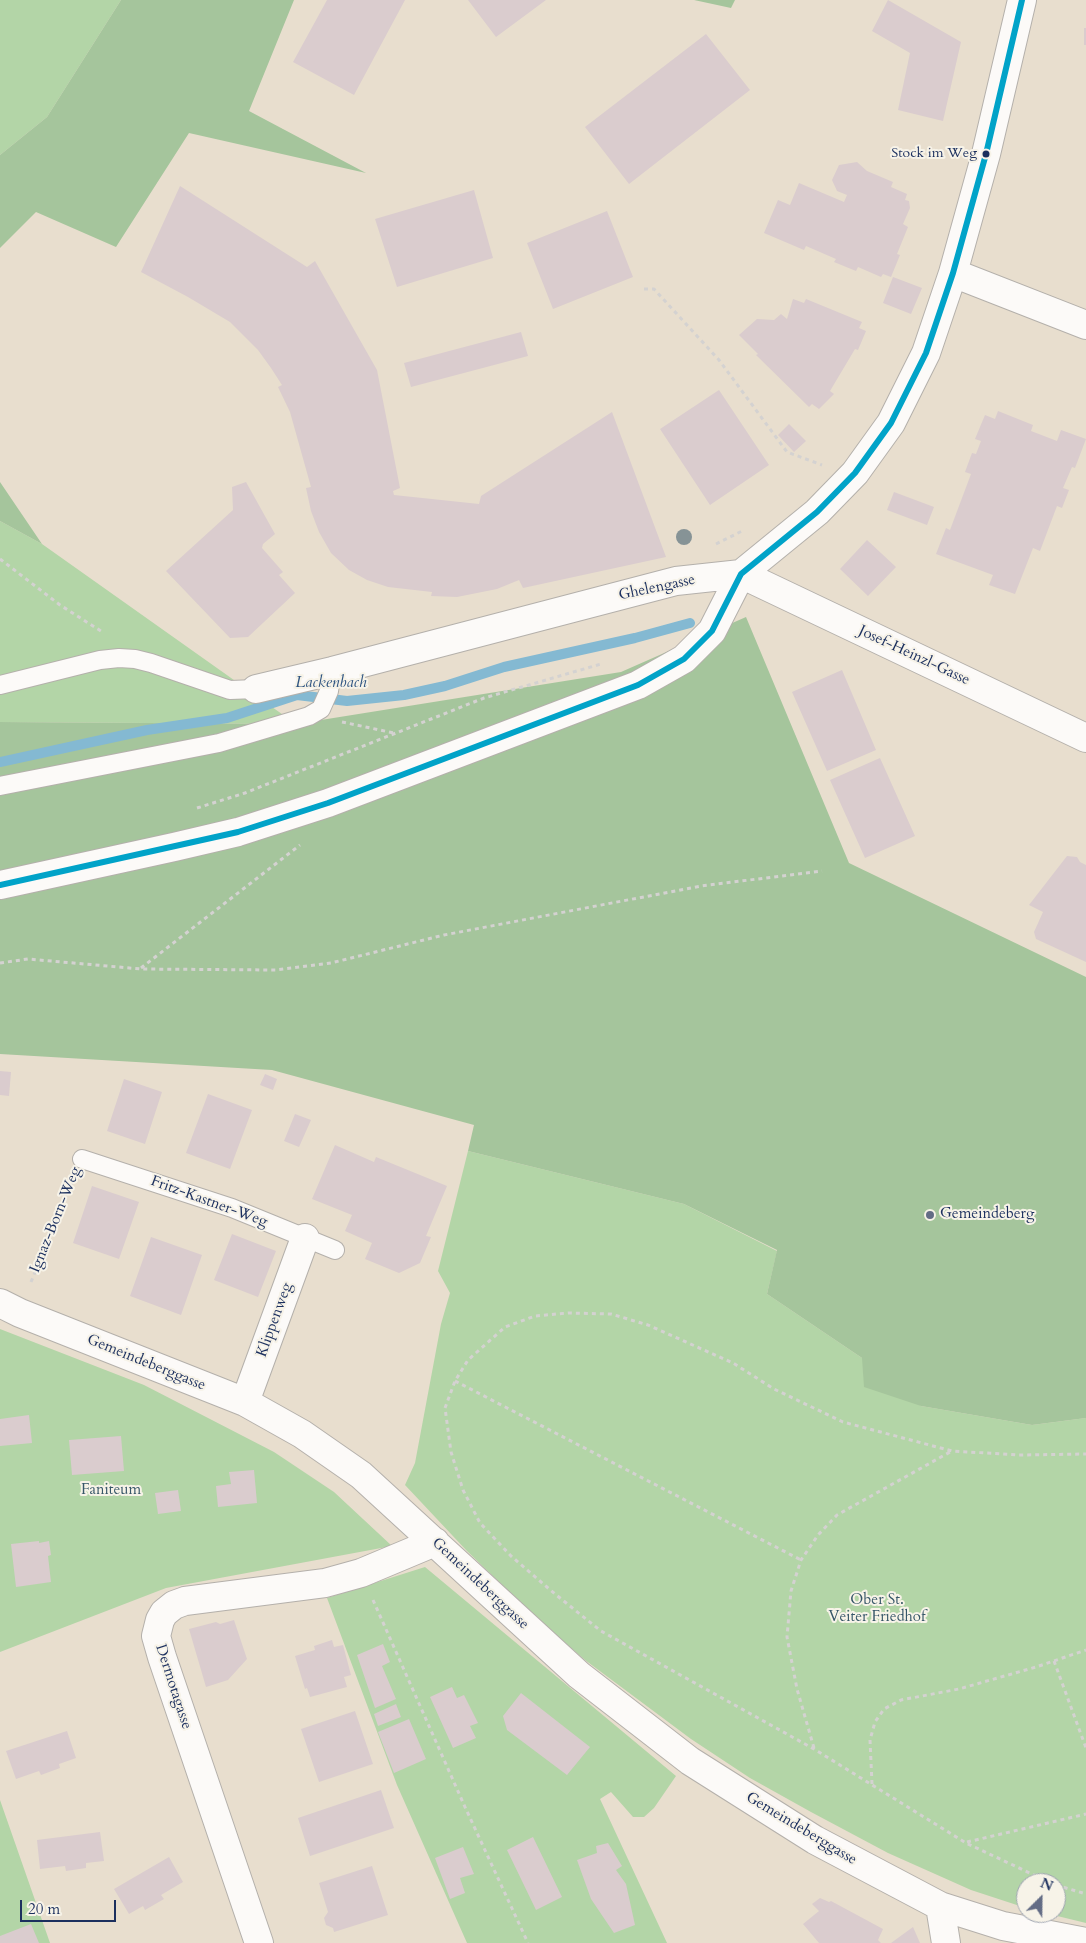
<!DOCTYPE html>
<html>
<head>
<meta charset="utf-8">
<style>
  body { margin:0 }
  #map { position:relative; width:1086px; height:1943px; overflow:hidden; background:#e8dece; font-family:Cardo,serif }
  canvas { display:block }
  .north { position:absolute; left:1016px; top:1873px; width:50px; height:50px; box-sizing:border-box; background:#f7f3e8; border:1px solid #9fa5b1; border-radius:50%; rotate:23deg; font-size:14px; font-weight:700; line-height:20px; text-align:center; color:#1b2f5e }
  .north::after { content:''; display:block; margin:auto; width:18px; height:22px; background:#636c85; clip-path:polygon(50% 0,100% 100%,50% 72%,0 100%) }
  .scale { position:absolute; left:20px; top:1900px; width:96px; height:22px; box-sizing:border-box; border:2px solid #1b2f5e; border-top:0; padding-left:6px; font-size:15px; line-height:18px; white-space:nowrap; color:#1b2f5e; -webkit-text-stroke:4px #f7f3e8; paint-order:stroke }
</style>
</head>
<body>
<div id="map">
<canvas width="1086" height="1943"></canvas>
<div class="north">N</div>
<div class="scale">20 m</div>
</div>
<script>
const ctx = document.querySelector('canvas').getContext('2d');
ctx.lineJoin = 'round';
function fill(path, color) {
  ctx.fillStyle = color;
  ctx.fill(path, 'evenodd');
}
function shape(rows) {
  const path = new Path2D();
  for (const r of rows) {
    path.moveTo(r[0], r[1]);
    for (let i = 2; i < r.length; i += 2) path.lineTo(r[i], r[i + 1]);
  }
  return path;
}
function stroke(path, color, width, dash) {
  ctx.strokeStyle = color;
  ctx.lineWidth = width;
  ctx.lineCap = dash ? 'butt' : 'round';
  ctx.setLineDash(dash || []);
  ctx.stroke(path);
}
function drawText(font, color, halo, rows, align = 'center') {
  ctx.font = font + ' Cardo,serif';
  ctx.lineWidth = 4;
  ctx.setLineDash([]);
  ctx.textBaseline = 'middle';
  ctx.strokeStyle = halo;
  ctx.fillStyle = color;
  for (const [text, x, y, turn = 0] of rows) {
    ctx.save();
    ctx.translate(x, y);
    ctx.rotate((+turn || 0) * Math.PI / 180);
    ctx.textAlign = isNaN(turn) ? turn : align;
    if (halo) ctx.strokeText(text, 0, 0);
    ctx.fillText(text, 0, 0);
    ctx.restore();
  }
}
fill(shape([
  [0,0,121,0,47,117,0,155],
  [0,521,42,544,296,724,0,722],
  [468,1151,684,1204,777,1251,767,1294,862,1358,921,1406,1032,1425,1086,1418,1086,1923,1045,1913,1056,1913,1056,1883,1026,1883,1026,1908,971,1890,888,1853,811,1812,750,1778,691,1739,585,1660,532,1614,467,1551,405,1485,415,1463,441,1324,450,1293,438,1271],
  [0,1329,144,1385,274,1452,334,1492,392,1546,166,1588,0,1652],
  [425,1567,676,1776,654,1808,644,1817,633,1817,611,1792,600,1799,667,1943,467,1943,397,1785,327,1598],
  [0,1800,50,1943,0,1943]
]), '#b3d5a7');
fill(shape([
  [121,0,294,0,249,111,366,173,189,133,116,247,36,212,0,248,0,155,47,117],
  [694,0,735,0,731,8],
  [0,482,42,544,0,521],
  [746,617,849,863,1086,977,1086,1418,1032,1425,921,1406,864,1387,862,1358,767,1294,777,1250,684,1204,468,1151,474,1125,272,1070,0,1054,0,722,296,724,621,672]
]), '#a5c59c');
stroke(shape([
  [0,762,147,730,227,718,297,695,347,701,404,695,445,686,504,667,635,638,690,623]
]), '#84b9d2', 10);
fill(shape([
  [327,0,405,0,354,95,293,62],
  [468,0,546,0,496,37],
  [888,0,961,42,943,121,898,110,910,53,872,31],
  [1084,28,1086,28,1086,45,1084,45],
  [706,34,750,90,629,184,585,127],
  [857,162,867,171,893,182,891,187,907,194,905,200,909,201,910,208,903,224,908,227,897,254,900,255,891,277,883,274,881,277,858,267,856,271,834,262,836,259,806,246,804,250,764,233,778,200,790,205,799,183,844,202,847,195,837,191,832,180,839,165],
  [180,186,307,267,315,261,377,370,400,488,393,491,394,495,479,504,481,496,612,412,666,557,523,588,519,580,497,589,457,597,431,596,432,592,388,587,367,580,349,570,331,553,319,532,311,511,306,488,311,487,290,412,278,387,282,385,271,368,258,350,230,322,188,297,141,272],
  [474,190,493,258,397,287,375,219],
  [607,211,633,277,553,309,527,243],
  [893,277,922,288,911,314,883,303],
  [793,299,804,303,806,299,862,322,859,328,866,331,858,350,855,349,830,391,834,394,819,409,812,404,809,407,756,355,758,354,739,335,757,319,774,320,781,314,787,319],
  [521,332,528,356,411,387,404,363],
  [719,390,769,465,710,505,660,429],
  [998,411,1033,425,1031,431,1057,441,1061,430,1086,439,1075,468,1072,467,1063,488,1069,490,1062,508,1057,506,1040,551,1033,548,1015,594,989,585,993,575,936,554,946,528,950,530,971,474,965,472,972,453,976,454,981,441,975,439,985,415,995,419],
  [789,424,806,441,794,452,778,435],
  [246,482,275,534,263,544,262,548,283,572,279,575,295,593,248,637,230,638,166,571,233,510,232,487],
  [894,492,934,507,927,525,887,510],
  [867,540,896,567,868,596,840,569],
  [842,670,876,750,827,771,792,692],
  [880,758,915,836,865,858,830,780],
  [1067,856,1077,857,1080,862,1086,865,1086,962,1036,939,1034,932,1043,912,1029,905],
  [0,1071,11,1072,9,1096,0,1095],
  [265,1074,277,1079,273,1090,260,1085],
  [124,1079,162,1092,145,1144,107,1131],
  [208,1094,252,1110,230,1169,186,1153],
  [295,1114,311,1120,299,1147,284,1141],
  [335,1145,374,1162,376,1157,447,1186,426,1236,431,1237,420,1263,399,1273,365,1259,372,1243,345,1231,352,1215,312,1199],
  [92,1186,139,1202,119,1259,73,1243],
  [232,1234,276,1251,258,1297,214,1280],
  [151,1237,202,1255,181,1315,130,1296],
  [29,1415,32,1443,0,1446,0,1419],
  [121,1436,124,1471,72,1475,69,1440],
  [254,1470,257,1503,218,1507,216,1486,231,1484,229,1472],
  [178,1490,181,1511,158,1514,155,1493],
  [39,1541,39,1543,49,1541,51,1555,48,1556,51,1582,16,1587,11,1544],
  [234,1620,247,1659,228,1680,206,1687,189,1629,216,1622,220,1624],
  [332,1640,334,1647,343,1645,351,1675,344,1677,347,1687,310,1697,307,1688,305,1689,295,1656,315,1650,314,1646],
  [383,1644,390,1662,382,1666,396,1699,375,1708,357,1655],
  [452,1687,457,1698,464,1695,478,1723,470,1726,476,1738,453,1748,430,1697],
  [521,1693,590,1747,567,1775,507,1730,503,1716],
  [396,1704,401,1717,378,1726,374,1714],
  [355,1711,373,1764,319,1782,301,1729],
  [409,1719,426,1759,394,1773,378,1732],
  [67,1731,76,1758,59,1764,60,1768,41,1775,39,1771,16,1779,6,1751],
  [381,1790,394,1828,310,1856,298,1818],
  [100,1832,104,1861,86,1863,86,1868,66,1871,65,1866,40,1869,37,1840],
  [533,1837,562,1897,536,1910,507,1850],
  [608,1843,622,1866,616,1870,626,1884,635,1925,614,1933,591,1899,577,1860,597,1853,596,1846],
  [463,1847,474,1874,460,1878,465,1893,450,1899,435,1858],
  [169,1857,183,1882,161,1895,164,1899,145,1910,143,1906,129,1914,114,1889],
  [372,1866,388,1915,334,1932,333,1928,326,1925,324,1918,328,1912,319,1883],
  [820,1898,829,1902,831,1901,883,1929,878,1940,881,1943,819,1943,803,1924,819,1911,812,1904],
  [31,1924,39,1943,0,1943,0,1936],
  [913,1927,920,1943,891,1943]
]), '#daccce');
const lane = shape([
  [0,685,100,660,119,658,135,659,151,663,230,690,256,689],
  [0,786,219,743,309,716,321,709,329,691,332,671],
  [82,1159,232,1208,335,1250]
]);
const street = shape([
  [953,273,1086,325],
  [741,574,1086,738],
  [256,689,332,671,676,581,741,574,817,512,855,473,891,423,926,353,953,273,986,154,1022,0],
  [0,885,174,847,238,832,328,803,638,685,684,659,712,631,741,574],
  [0,1303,20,1313,245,1402,302,1434,361,1475,579,1675,690,1761,815,1840,940,1906,1003,1926,1086,1942],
  [245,1402,305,1238],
  [940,1906,946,1943],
  [259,1943,162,1657,156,1636,160,1620,164,1613,174,1605,185,1601,325,1583,361,1573,435,1542]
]);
stroke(lane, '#b4b0ab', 20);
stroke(street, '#b4b0ab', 30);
stroke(shape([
  [644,289,654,289,719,360,787,452,822,465],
  [716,544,742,531],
  [0,559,60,605,104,633],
  [342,722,394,733],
  [197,808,245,793,484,698,601,664],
  [0,963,28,959,141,969,276,970,331,963,444,935,701,886,822,871],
  [141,968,300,845],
  [31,1282,72,1183],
  [455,1381,801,1560],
  [373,1600,465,1807,528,1943],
  [1054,1661,1086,1748],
  [814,1748,797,1689,787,1637,791,1591,801,1560,818,1535,837,1515,950,1452],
  [872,1784,870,1740,875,1722,884,1709,901,1700,959,1689,1036,1667,1086,1650],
  [967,1842,1086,1814],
  [1051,1883,966,1843,814,1749,601,1631,555,1594,511,1556,480,1523,463,1490,451,1452,445,1408,455,1381,468,1360,505,1327,535,1316,568,1313,611,1314,648,1325,733,1363,774,1389,843,1422,952,1451,1019,1455,1086,1454],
  [1056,1885,1086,1894]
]), '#d4d2d1', 3, [4, 4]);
stroke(lane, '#fcfaf8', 18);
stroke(street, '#fcfaf8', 28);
stroke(shape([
  [0,885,238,832,328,803,638,685,684,659,712,631,741,574,817,512,855,473,891,423,926,353,953,273,986,154,1022,0]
]), '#01a3c8', 6);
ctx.fillStyle = '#869396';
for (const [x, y] of [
  [684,537]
]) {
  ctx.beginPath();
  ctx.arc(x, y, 8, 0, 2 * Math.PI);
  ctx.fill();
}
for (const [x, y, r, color] of [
  [986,154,4.5,"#1b2f5e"],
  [930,1215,5,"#636c85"]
]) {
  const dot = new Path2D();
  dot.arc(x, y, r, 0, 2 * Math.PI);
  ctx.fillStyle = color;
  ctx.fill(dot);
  stroke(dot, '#f7f3e8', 2);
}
drawText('14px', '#1b2f5e', '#f7f3e8', [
  ["Stock im Weg",977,154]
], 'right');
drawText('15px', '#1b2f5e', '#f7f3e8', [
  ["Ghelengasse",657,588,-12],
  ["Josef-Heinzl-Gasse",914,656,25],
  ["Fritz-Kastner-Weg",209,1202,20],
  ["Ignaz-Born-Weg",56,1220,-68],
  ["Klippenweg",275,1320,-70],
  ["Gemeindeberggasse",146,1363,22],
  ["Gemeindeberggasse",480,1584,43],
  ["Dermotagasse",173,1687,72],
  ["Gemeindeberggasse",801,1829,31]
]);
drawText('15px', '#1b2f5e', '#f7f3e8', [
  ["Gemeindeberg",940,1215]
], 'left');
drawText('15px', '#365668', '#f7f3e8', [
  ["Faniteum",111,1491],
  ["Ober St.",877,1601],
  ["Veiter Friedhof",877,1618]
]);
drawText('italic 16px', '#2e5481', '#f7f3e8', [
  ["Lackenbach",331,683]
]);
</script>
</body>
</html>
